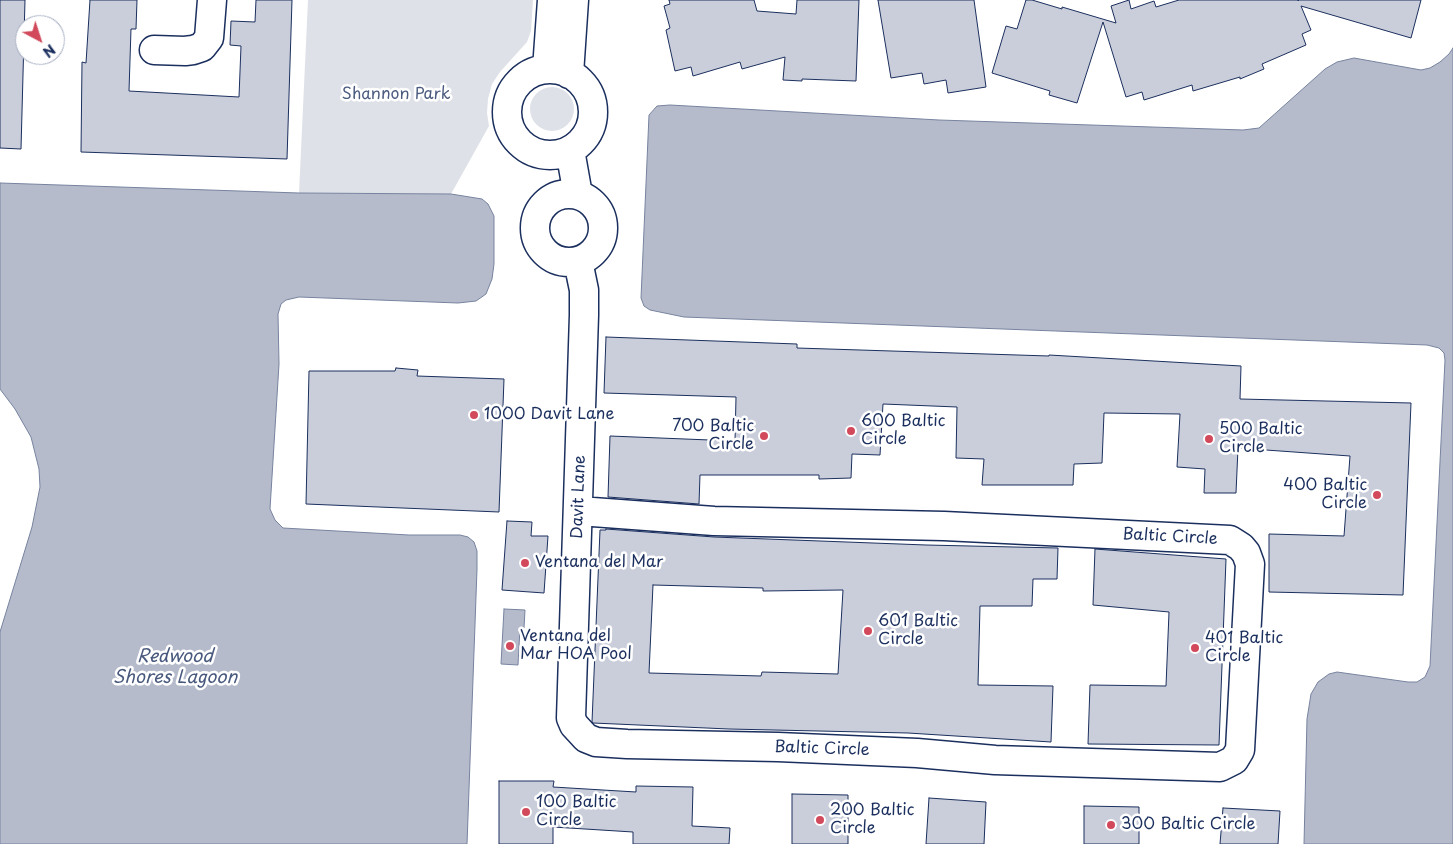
<!DOCTYPE html>
<html>
<head>
<meta charset="utf-8">
<style>
  body { margin:0 }
  #map { position:relative; width:1453px; height:844px; overflow:hidden; background:#fff; font-family:"Playpen Sans",sans-serif }
  canvas { display:block }
  .north { position:absolute; left:15px; top:15px; width:50px; height:50px; box-sizing:border-box; background:#fff; border:1px solid #a4acbf; border-radius:50%; rotate:140deg; font-size:14px; font-weight:700; line-height:20px; text-align:center; color:#1b2f5e }
  .north::after { content:''; display:block; margin:auto; width:18px; height:22px; background:#d1495b; clip-path:polygon(50% 0,100% 100%,50% 72%,0 100%) }
</style>
</head>
<body>
<div id="map">
<canvas width="1453" height="844"></canvas>
<div class="north">N</div>
</div>
<script>
const ctx = document.querySelector('canvas').getContext('2d');
ctx.lineJoin = 'round';
function fill(path, color) {
  ctx.fillStyle = color;
  ctx.fill(path, 'evenodd');
}
function shape(rows) {
  const path = new Path2D();
  for (const r of rows) {
    if (r.length === 3) {
      path.moveTo(r[0] + r[2], r[1]);
      path.arc(r[0], r[1], r[2], 0, 2 * Math.PI);
      continue;
    }
    path.moveTo(r[0], r[1]);
    for (let i = 2; i < r.length; i += 2) path.lineTo(r[i], r[i + 1]);
  }
  return path;
}
function stroke(path, color, width, dash) {
  ctx.strokeStyle = color;
  ctx.lineWidth = width;
  ctx.lineCap = dash ? 'butt' : 'round';
  ctx.setLineDash(dash || []);
  ctx.stroke(path);
}
function drawText(font, color, halo, rows, align = 'center') {
  ctx.font = font + ' "Playpen Sans",sans-serif';
  ctx.lineWidth = 5;
  ctx.setLineDash([]);
  ctx.textBaseline = 'middle';
  ctx.strokeStyle = halo;
  ctx.fillStyle = color;
  for (const [text, x, y, turn = 0] of rows) {
    ctx.save();
    ctx.translate(x, y);
    ctx.rotate((+turn || 0) * Math.PI / 180);
    ctx.textAlign = isNaN(turn) ? turn : align;
    if (halo) ctx.strokeText(text, 0, 0);
    ctx.fillText(text, 0, 0);
    ctx.restore();
  }
}
fill(shape([
  [308,0,533,0,531,31,527,42,500,72,492,84,488,99,487,113,489,126,451,194,299,193],
  [552,109,22]
]), '#dee1e7');
const water = shape([
  [1453,48,1453,844,1304,844,1307,719,1311,694,1318,682,1329,674,1337,672,1408,682,1417,682,1425,677,1430,666,1445,360,1444,353,1439,348,1427,345,684,317,650,310,644,306,641,298,649,115,657,106,670,105,939,120,1243,130,1259,128,1325,69,1337,62,1354,58,1421,70,1430,68,1440,62,1449,54,1453,48],
  [0,183,299,193,451,194,482,199,488,204,494,216,494,264,492,279,486,294,476,301,458,303,299,297,286,300,281,304,278,314,279,364,270,509,275,520,283,528,409,535,460,535,468,537,474,542,477,551,477,569,467,844,0,844,0,632,32,527,40,487,39,469,31,437,15,409,0,389,0,183],
  [504,609,525,610,524,628,520,628,518,665,501,664,504,609]
]);
fill(water, '#b5bbca');
stroke(water, '#77839f', 1);
const building = shape([
  [0,0,25,0,21,149,0,148,0,0],
  [90,0,137,0,136,29,131,29,129,91,239,97,241,46,230,45,231,21,255,22,256,0,292,0,287,159,81,152,82,62,86,63,90,0],
  [669,0,754,0,757,11,796,14,797,0,859,0,856,81,802,79,802,81,783,80,785,57,742,69,740,62,693,76,691,67,675,71,666,30,670,28,664,6,670,4,669,0],
  [878,0,974,0,986,87,948,93,946,80,924,84,922,73,891,78,878,0],
  [1026,0,1032,0,1062,9,1062,7,1116,23,1111,6,1129,0,1131,9,1154,1,1156,7,1179,0,1298,0,1298,1,1299,0,1421,0,1411,38,1301,6,1311,30,1302,34,1306,45,1262,64,1264,69,1240,79,1240,77,1193,91,1192,85,1144,100,1142,92,1126,97,1103,22,1077,103,1049,95,1050,91,992,73,1006,26,1017,29,1026,0],
  [606,337,797,344,797,348,1049,356,1049,355,1241,366,1240,399,1411,403,1403,595,1269,592,1269,534,1344,536,1350,456,1238,448,1236,493,1204,493,1205,469,1177,467,1180,414,1104,413,1102,463,1074,464,1073,485,982,485,984,459,956,458,957,407,883,404,880,455,852,454,851,478,819,479,819,475,700,475,699,504,608,497,610,436,735,441,736,397,604,393,606,337],
  [396,368,418,370,417,376,504,379,499,512,306,504,309,371,395,371,396,368],
  [507,521,532,522,531,536,548,536,544,593,502,590,507,521],
  [606,529,714,537,926,545,1058,548,1057,579,1033,579,1032,606,980,606,978,685,1053,686,1051,742,908,733,729,729,593,723,592,722,600,530,606,530,606,529],
  [653,585,763,588,763,591,843,590,838,674,762,672,761,676,649,673,653,585],
  [1095,549,1226,559,1219,745,1088,744,1090,685,1166,686,1169,612,1093,605,1095,549],
  [499,781,554,781,553,787,636,792,636,786,693,787,692,826,730,828,729,844,633,844,633,832,553,827,553,844,499,844,499,781],
  [792,794,848,795,848,844,792,844,792,794],
  [929,798,986,802,984,844,926,844,929,798],
  [1084,806,1139,807,1139,844,1084,844,1084,806],
  [1223,808,1280,811,1278,844,1220,844,1223,808]
]);
fill(building, '#caceda');
stroke(building, '#1b2f5e', 1);
const minor = shape([
  [154,50,185,51,193,50,202,47,209,38,212,0],
  [547,69,552,0],
  [550,112,43],
  [569,74,574,0],
  [570,150,578,195],
  [569,228,34],
  [578,261,584,290,584,315,571,718,574,725,586,738,596,742,627,744,778,747,917,753,995,760,1220,767,1234,760,1240,750,1250,564,1246,553,1241,547,1230,540,944,526,714,521,579,511]
]);
stroke(minor, '#1b2f5e', 31);
stroke(minor, '#fff', 28);
for (const [x, y, r, color] of [
  [474,415,5,"#d1495b"],
  [851,431,5,"#d1495b"],
  [764,436,5,"#d1495b"],
  [1209,439,5,"#d1495b"],
  [1377,495,5,"#d1495b"],
  [525,563,5,"#d1495b"],
  [868,631,5,"#d1495b"],
  [510,646,5,"#d1495b"],
  [1195,648,5,"#d1495b"],
  [526,812,5,"#d1495b"],
  [820,820,5,"#d1495b"],
  [1111,825,5,"#d1495b"]
]) {
  const dot = new Path2D();
  dot.arc(x, y, r, 0, 2 * Math.PI);
  ctx.fillStyle = color;
  ctx.fill(dot);
  stroke(dot, '#fff', 2);
}
drawText('16px', '#4c5c80', '#fff', [
  ["Shannon Park",396,95]
]);
drawText('16px', '#1b2f5e', '#fff', [
  ["1000 Davit Lane",484,415],
  ["600 Baltic",861,422],
  ["Circle",861,440],
  ["700 Baltic",754,427,"right"],
  ["Circle",754,445,"right"],
  ["500 Baltic",1219,430],
  ["Circle",1219,448],
  ["400 Baltic",1367,486,"right"],
  ["Circle",1367,504,"right"],
  ["Ventana del Mar",535,563],
  ["601 Baltic",878,622],
  ["Circle",878,640],
  ["Ventana del",520,637],
  ["Mar HOA Pool",520,655],
  ["401 Baltic",1205,639],
  ["Circle",1205,657],
  ["100 Baltic",536,803],
  ["Circle",536,821],
  ["200 Baltic",830,811],
  ["Circle",830,829],
  ["300 Baltic Circle",1121,825]
], 'left');
drawText('16px', '#1b2f5e', '#fff', [
  ["Davit Lane",579,497,-88],
  ["Baltic Circle",1170,537,3],
  ["Baltic Circle",822,749,2]
]);
drawText('italic 18px', '#49597e', '#fff', [
  ["Redwood",175,657],
  ["Shores Lagoon",175,678]
]);
</script>
</body>
</html>
